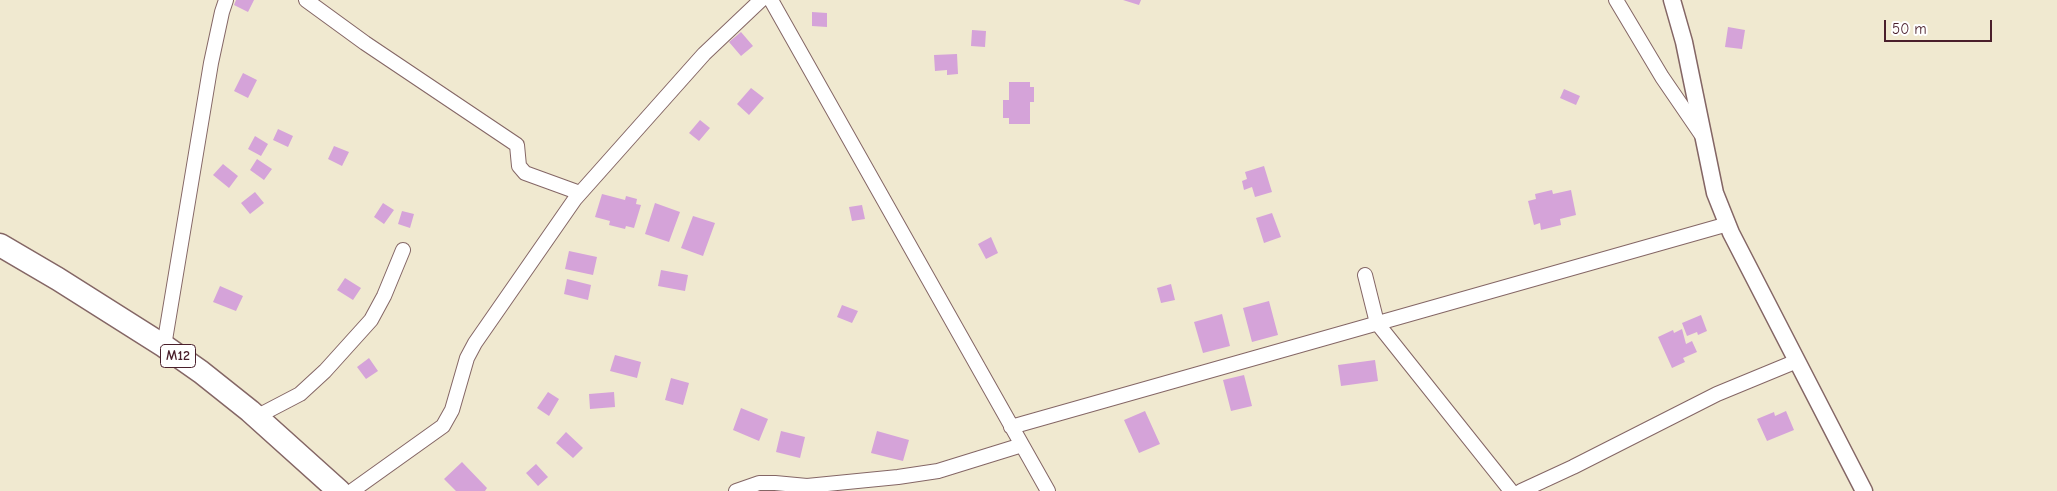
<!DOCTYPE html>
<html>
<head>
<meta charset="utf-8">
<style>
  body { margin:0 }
  #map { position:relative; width:2057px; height:491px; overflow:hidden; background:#f0e9d0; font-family:"Comic Neue",sans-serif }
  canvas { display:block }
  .scale { position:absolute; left:1884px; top:20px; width:108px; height:22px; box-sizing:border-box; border:2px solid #4a1f2b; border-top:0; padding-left:6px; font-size:15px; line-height:18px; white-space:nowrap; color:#4a1f2b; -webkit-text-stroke:4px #fff; paint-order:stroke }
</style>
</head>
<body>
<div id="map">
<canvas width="2057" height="491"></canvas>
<div class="scale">50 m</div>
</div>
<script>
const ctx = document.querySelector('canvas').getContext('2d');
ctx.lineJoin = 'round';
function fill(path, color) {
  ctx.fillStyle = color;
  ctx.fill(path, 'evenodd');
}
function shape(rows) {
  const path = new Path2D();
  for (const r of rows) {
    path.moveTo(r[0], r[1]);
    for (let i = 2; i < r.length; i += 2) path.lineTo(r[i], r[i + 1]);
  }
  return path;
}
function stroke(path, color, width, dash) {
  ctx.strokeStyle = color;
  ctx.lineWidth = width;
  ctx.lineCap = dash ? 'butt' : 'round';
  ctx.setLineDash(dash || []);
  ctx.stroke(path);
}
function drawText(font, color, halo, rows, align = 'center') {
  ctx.font = font + ' "Comic Neue",sans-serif';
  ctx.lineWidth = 5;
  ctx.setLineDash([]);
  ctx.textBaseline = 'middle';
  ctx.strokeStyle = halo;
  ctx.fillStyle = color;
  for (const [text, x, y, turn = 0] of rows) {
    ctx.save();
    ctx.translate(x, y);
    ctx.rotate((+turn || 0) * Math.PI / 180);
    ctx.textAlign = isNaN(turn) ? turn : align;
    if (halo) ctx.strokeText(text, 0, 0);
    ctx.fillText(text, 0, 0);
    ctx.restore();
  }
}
fill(shape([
  [236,0,254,0,248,12,234,5],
  [1123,0,1141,0,1139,5],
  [812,12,827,13,827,27,812,26],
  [1728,27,1745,30,1742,49,1725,47],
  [972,30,986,31,985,47,971,46],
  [741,32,753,46,741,56,729,42],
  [957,54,958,74,947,75,947,70,935,71,934,55],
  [243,73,257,80,248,98,234,91],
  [1009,82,1030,82,1030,87,1034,87,1034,102,1030,102,1030,124,1009,124,1009,118,1003,118,1003,100,1009,100],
  [751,88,764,98,749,115,737,104],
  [1564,89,1580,96,1576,105,1560,98],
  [700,120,710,128,699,141,689,133],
  [278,129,293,136,288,147,273,140],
  [255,136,268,144,261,156,248,149],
  [334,146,349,152,342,166,328,159],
  [257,159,272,169,264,180,250,170],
  [223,164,238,176,229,188,213,175],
  [1264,166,1272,192,1255,197,1252,187,1244,190,1242,181,1247,179,1245,172],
  [1552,190,1553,194,1571,190,1576,215,1560,219,1561,225,1541,230,1540,223,1534,225,1528,201,1536,199,1535,194],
  [255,192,264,203,250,214,241,203],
  [602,194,625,200,626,196,637,199,636,204,641,205,634,228,626,226,625,229,609,225,610,221,595,217],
  [383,203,394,210,384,224,374,217],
  [655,203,680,212,669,242,645,234],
  [862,205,865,219,852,221,849,207],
  [402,211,414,214,410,228,398,224],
  [1272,213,1281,237,1264,243,1256,218],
  [693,216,715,223,703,256,681,248],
  [991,237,998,253,986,259,978,244],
  [569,251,597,257,593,275,565,269],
  [661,270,688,275,685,291,658,286],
  [345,278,361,288,353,300,337,290],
  [567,279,591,285,588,300,564,294],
  [1171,284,1175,300,1161,303,1157,288],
  [220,286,243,296,236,311,213,302],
  [1269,301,1278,335,1252,342,1243,308],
  [842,305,858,311,852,323,837,317],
  [1222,314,1230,346,1203,353,1194,322],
  [1701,315,1707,331,1698,335,1697,332,1687,336,1682,323],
  [1682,329,1686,344,1692,341,1697,352,1683,358,1685,362,1672,368,1658,337,1673,330,1674,333],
  [615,355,641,362,637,378,610,371],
  [369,358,378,371,366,379,357,367],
  [1375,360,1378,381,1341,386,1338,365],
  [1244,375,1252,406,1231,411,1223,380],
  [671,378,689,383,683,405,665,400],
  [548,392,559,399,549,416,537,408],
  [614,392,615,407,590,409,589,394],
  [741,408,768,419,759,441,733,430],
  [1145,411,1160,444,1139,453,1124,420],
  [1786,411,1794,430,1767,441,1757,419,1774,412,1775,416],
  [781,431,805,437,800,458,776,452],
  [877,431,909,440,903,461,871,453],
  [566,432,583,448,573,458,556,443],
  [462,462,487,488,485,491,456,491,444,479],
  [536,464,548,477,538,486,526,473]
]), '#d5a3d9');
const minor = shape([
  [306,0,365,43,517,145,519,166,525,173,580,193],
  [771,0,1048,491],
  [1616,0,1662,77,1701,134],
  [1365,275,1377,323,1511,491],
  [164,346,211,63,222,12,226,0],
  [256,417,300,394,325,371,371,320,384,296,403,250],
  [1011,427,1728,224],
  [352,491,443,426,452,410,467,358,475,343,575,199,704,54,761,0],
  [736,491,759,483,775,483,807,486,898,477,938,471,1022,445],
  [1521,491,1573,467,1717,394,1797,361]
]);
const tertiary = shape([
  [1672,0,1684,42,1715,193,1731,233,1864,491]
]);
const trunk = shape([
  [0,245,58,279,164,346,201,372,250,411,339,491]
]);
stroke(minor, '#846665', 16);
stroke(tertiary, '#846665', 19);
stroke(trunk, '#846665', 25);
stroke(minor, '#fff', 14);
stroke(tertiary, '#fff', 16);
stroke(trunk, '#fff', 22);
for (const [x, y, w] of [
  [178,356,35]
]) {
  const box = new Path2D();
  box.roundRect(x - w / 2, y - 11.5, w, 23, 4);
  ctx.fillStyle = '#fff';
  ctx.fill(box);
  stroke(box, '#4a1f2b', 1);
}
drawText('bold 14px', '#4a1f2b', null, [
  ["M12",178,356]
]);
</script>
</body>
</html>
